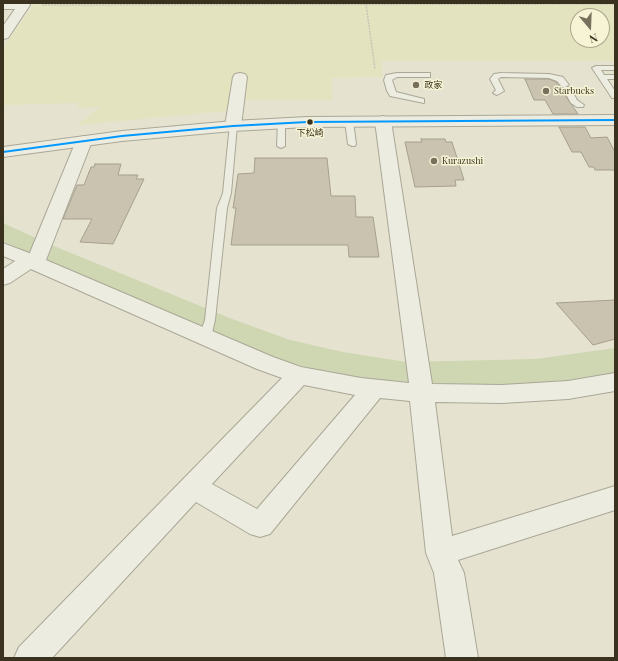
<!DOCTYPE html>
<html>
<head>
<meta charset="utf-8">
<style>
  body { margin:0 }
  #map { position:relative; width:618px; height:661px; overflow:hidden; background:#e5e3cf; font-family:"Playfair Display",serif }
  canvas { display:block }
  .frame { position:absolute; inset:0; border:4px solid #3a321f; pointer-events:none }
  .north { position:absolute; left:570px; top:8px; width:40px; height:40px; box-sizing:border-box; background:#f6f4d5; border:1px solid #aba68c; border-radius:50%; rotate:161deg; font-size:11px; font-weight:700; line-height:16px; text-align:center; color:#3a321f }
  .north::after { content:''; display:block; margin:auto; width:14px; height:18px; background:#76705d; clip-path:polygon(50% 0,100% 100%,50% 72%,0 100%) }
</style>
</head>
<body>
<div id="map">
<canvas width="618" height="661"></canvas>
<div class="frame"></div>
<div class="north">N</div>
</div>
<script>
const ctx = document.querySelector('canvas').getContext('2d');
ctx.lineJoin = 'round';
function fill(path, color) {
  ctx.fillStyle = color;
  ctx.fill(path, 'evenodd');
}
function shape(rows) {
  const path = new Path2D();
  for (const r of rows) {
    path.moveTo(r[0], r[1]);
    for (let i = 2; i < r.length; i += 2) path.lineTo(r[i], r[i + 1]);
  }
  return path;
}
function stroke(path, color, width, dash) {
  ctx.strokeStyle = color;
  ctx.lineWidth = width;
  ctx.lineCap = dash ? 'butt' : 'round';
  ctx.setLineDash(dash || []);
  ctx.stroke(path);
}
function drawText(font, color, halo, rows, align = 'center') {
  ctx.font = font + ' "Playfair Display","Noto Sans JP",serif';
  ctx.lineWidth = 3;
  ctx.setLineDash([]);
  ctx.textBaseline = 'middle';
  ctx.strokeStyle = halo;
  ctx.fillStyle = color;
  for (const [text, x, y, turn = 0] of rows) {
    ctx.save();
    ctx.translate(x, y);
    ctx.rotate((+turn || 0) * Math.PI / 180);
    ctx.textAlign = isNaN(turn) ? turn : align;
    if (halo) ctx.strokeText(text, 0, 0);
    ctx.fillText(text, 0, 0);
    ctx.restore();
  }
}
fill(shape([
  [35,3,615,3,615,61,381,61,383,77,331,78,333,100,229,100,227,111,77,125,100,107,76,108,79,103,3,105,3,47],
  [578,16,602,16,602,40,578,40]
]), '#e3e4bf');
fill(shape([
  [3,223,49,244,232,319,290,340,343,352,406,362,536,359,615,348,615,377,528,388,393,383,313,369,267,356,3,241]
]), '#ced7b1');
const building = shape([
  [525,79,549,79,556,82,578,114,553,114,545,100,534,100,525,79],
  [559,127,585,127,591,138,607,137,615,152,615,170,595,170,594,167,589,167,581,152,572,152,559,127],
  [421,139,445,139,446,142,452,142,464,180,455,180,456,186,415,187,405,142,422,142,421,139],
  [255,158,327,158,331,196,355,196,356,217,373,217,379,257,349,257,348,245,231,245,236,208,233,208,238,174,254,173,255,158],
  [95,164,121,164,118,175,138,175,136,179,144,179,113,244,80,242,92,219,63,219,77,185,84,185,91,167,94,167,95,164],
  [615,300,615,339,593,345,556,303,615,300]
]);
fill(building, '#cac3af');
stroke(building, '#a69f8e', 1);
const service = shape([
  [615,66,615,70,601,70,604,75,615,75,615,79,607,79,615,91,615,98,612,98,592,68,596,66,615,66],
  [397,73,430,73,430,77,397,77,392,80,396,92,424,99,424,103,390,96,387,91,384,80,386,75,397,73],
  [501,73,549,74,563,77,569,85,565,87,562,87,557,81,549,78,501,77,498,79,504,91,497,95,493,93,496,90,490,79,494,74,501,73],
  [564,87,570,87,577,100,584,105,583,107,577,107,571,103,563,89,564,87],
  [346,119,352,119,353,121,356,144,355,146,352,146,348,144,345,121,346,119],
  [278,121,284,121,285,123,285,146,281,148,277,146,278,121],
  [230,124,236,124,237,126,231,193,227,208,215,320,211,337,209,340,205,341,201,340,199,337,205,320,217,208,223,193,230,124]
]);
const minor = shape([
  [3,3,29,3,30,5,8,38,3,39,3,26,15,9,3,9,3,3],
  [240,73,245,74,247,77,241,126,239,129,233,131,227,129,225,126,233,77,235,74,240,73],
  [383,116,389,118,391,121,432,384,502,385,568,381,576,384,580,390,576,396,568,399,502,403,435,402,452,536,615,486,615,510,458,560,464,573,478,658,446,658,434,573,426,553,410,401,380,398,270,534,260,537,250,534,196,502,52,658,14,658,19,647,282,378,257,369,33,270,31,269,10,283,3,285,3,269,23,256,29,255,76,141,78,138,84,136,90,138,92,141,46,260,273,357,301,367,361,378,409,383,375,121,377,118,383,116],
  [304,385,355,395,257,509,212,484,304,385]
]);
const tertiary = shape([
  [615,115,615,125,307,127,233,131,122,141,3,157,3,147,122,131,233,121,307,117,615,115],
  [3,243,37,256,40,261,37,266,30,267,3,256,3,243],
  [615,373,615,391,568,399,560,396,556,390,560,384,568,381,615,373]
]);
stroke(service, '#aaa797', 2);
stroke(minor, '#aaa797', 2);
stroke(tertiary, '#aaa797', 2);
stroke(shape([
  [366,4,375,69],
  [42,5,615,4]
]), '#c6c4b7', 1.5, [2, 1]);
fill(service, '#edece0');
fill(minor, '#edece0');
fill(tertiary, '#edece0');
fill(shape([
  [615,119,615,121,307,123,233,127,122,137,3,153,3,151,122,135,233,125,307,121,615,119]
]), '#09f');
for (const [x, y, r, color] of [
  [416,85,4,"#76705d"],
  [546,91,4,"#76705d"],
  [310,122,3.5,"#3a321f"],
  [434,161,4,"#76705d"]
]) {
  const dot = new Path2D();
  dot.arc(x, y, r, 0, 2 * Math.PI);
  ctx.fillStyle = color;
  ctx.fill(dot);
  stroke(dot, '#f6f4d5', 1.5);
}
drawText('9px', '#3a321f', '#f6f4d5', [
  ["政家",424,85],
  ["Starbucks",554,91],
  ["Kurazushi",442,161]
], 'left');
drawText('9px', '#3a321f', '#f6f4d5', [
  ["下松崎",310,133]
]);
</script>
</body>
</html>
